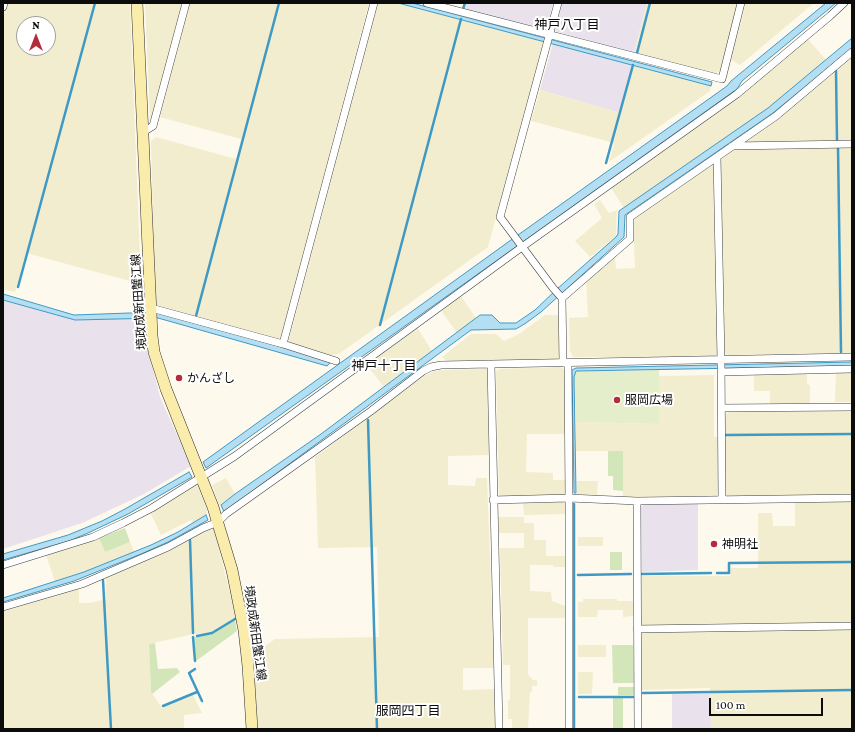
<!DOCTYPE html>
<html>
<head>
<meta charset="utf-8">
<style>
  body { margin:0 }
  #map { position:relative; width:855px; height:732px; overflow:hidden; background:#fef9ed; font-family:"Crimson Pro",serif }
  canvas { display:block }
  .frame { position:absolute; inset:0; border:4px solid #0c0c0c; pointer-events:none }
  .north { position:absolute; left:16px; top:16px; width:40px; height:40px; box-sizing:border-box; background:#fff; border:1px solid #9e9e9e; border-radius:50%; rotate:0deg; font-size:11px; font-weight:700; line-height:16px; text-align:center; color:#0c0c0c }
  .north::after { content:''; display:block; margin:auto; width:14px; height:18px; background:#b42c3c; clip-path:polygon(50% 0,100% 100%,50% 72%,0 100%) }
  .scale { position:absolute; left:709px; top:698px; width:114px; height:18px; box-sizing:border-box; border:2px solid #0c0c0c; border-top:0; padding-left:5px; font-size:12px; line-height:14px; white-space:nowrap; color:#0c0c0c; -webkit-text-stroke:3px #fff; paint-order:stroke }
</style>
</head>
<body>
<div id="map">
<canvas width="855" height="732"></canvas>
<div class="frame"></div>
<div class="north">N</div>
<div class="scale">100 m</div>
</div>
<script>
const ctx = document.querySelector('canvas').getContext('2d');
ctx.lineJoin = 'round';
function fill(path, color) {
  ctx.fillStyle = color;
  ctx.fill(path, 'evenodd');
}
function shape(rows) {
  const path = new Path2D();
  for (const r of rows) {
    path.moveTo(r[0], r[1]);
    for (let i = 2; i < r.length; i += 2) path.lineTo(r[i], r[i + 1]);
  }
  return path;
}
function stroke(path, color, width, dash) {
  ctx.strokeStyle = color;
  ctx.lineWidth = width;
  ctx.lineCap = dash ? 'butt' : 'round';
  ctx.setLineDash(dash || []);
  ctx.stroke(path);
}
function drawText(font, color, halo, rows, align = 'center') {
  ctx.font = font + ' "Crimson Pro","Noto Sans JP",serif';
  ctx.lineWidth = 4;
  ctx.setLineDash([]);
  ctx.textBaseline = 'middle';
  ctx.strokeStyle = halo;
  ctx.fillStyle = color;
  for (const [text, x, y, turn = 0] of rows) {
    ctx.save();
    ctx.translate(x, y);
    ctx.rotate((+turn || 0) * Math.PI / 180);
    ctx.textAlign = isNaN(turn) ? turn : align;
    if (halo) ctx.strokeText(text, 0, 0);
    ctx.fillText(text, 0, 0);
    ctx.restore();
  }
}
fill(shape([
  [466,3,553,3,546,31,464,10],
  [562,3,647,3,634,53,555,31],
  [553,43,634,65,621,113,540,90],
  [3,300,75,320,142,318,146,341,160,397,191,466,144,494,82,523,3,549],
  [644,504,698,504,698,570,642,572,641,507],
  [672,694,710,694,711,729,672,729]
]), '#e9e1eb');
fill(shape([
  [7,3,130,3,141,284,26,253,15,292,3,289,3,18],
  [24,24,48,24,48,48,24,48],
  [145,3,182,3,152,120,150,120],
  [190,3,369,3,280,341,163,308,155,304,151,141,156,137,236,159,241,139,160,117],
  [378,3,398,3,544,41,488,247,339,354,330,355,288,343],
  [647,3,738,3,720,71,714,74,634,53],
  [746,3,814,3,740,65,731,60],
  [808,39,826,60,768,108,624,208,611,188],
  [852,55,852,142,741,145,778,118],
  [634,65,711,86,710,91,609,162,614,143,531,121,540,90,621,113],
  [852,146,852,353,727,355,725,353,720,160,734,149],
  [710,165,713,165,717,354,714,357,573,357,570,351,569,318,588,317,586,281,615,257,616,269,635,268,633,219],
  [600,200,609,213,617,210,616,234,615,237,590,257,575,241,602,218,594,204],
  [460,295,476,318,457,333,440,309],
  [545,315,559,315,560,356,556,359,447,361,442,357,471,334,496,334,504,341,519,334],
  [417,327,432,351,384,387,366,364],
  [560,367,565,370,566,434,527,434,526,472,553,473,553,480,567,480,566,491,564,495,501,497,499,495,496,371,500,369],
  [487,369,489,455,448,456,448,485,475,486,476,478,487,478,494,668,463,668,463,690,494,689,495,729,258,729,253,655,275,639,379,637,377,547,318,548,315,457,424,376,432,372,441,370],
  [836,370,852,371,852,402,835,402],
  [807,371,807,384,810,385,810,404,770,405,770,391,754,391,754,373],
  [714,375,714,437,718,437,719,492,716,496,623,497,623,451,576,451,576,422,658,424,659,376],
  [852,411,852,495,727,497,725,494,725,415,728,412],
  [226,478,235,494,221,505,219,505,212,485],
  [577,481,598,481,597,495,577,494],
  [197,484,207,510,206,515,193,523,191,520,161,535,150,512],
  [563,502,566,504,566,514,524,515,523,503],
  [795,502,852,502,852,624,643,626,641,623,640,576,730,576,730,568,758,568,758,513,772,513,773,526,795,526],
  [498,517,524,517,524,523,534,523,534,540,546,540,546,556,565,556,565,567,554,567,553,565,530,565,530,591,551,592,552,601,565,606,565,618,528,618,528,674,533,680,537,680,537,686,532,686,532,692,530,692,528,729,512,729,512,719,508,719,508,700,510,700,510,665,503,665,500,548,524,548,524,533,499,533],
  [214,529,235,614,235,618,211,632,189,635,149,644,151,692,162,708,193,695,202,713,184,715,184,729,3,729,3,611,79,588,79,603,90,603,106,599,106,577,203,531],
  [578,537,603,537,603,546,578,546],
  [99,538,105,552,130,542,134,552,84,572,55,582,46,555],
  [583,599,617,599,617,601,633,601,633,616,623,617,623,610,598,610,597,617,578,617,578,602,583,602],
  [852,629,852,729,711,729,710,688,641,690,642,632],
  [578,645,606,645,606,657,578,657],
  [578,672,593,672,592,694,578,694]
]), '#f2edce');
fill(shape([
  [608,451,623,451,623,491,613,490,613,476,608,476],
  [125,528,130,542,105,552,99,538],
  [610,552,622,552,622,570,610,570],
  [235,620,237,631,196,661,194,637,212,634],
  [155,643,158,669,177,668,180,672,152,694,151,692,149,644],
  [612,645,633,645,634,683,613,683],
  [618,687,634,687,634,695,618,695],
  [613,698,623,698,623,729,613,729]
]), '#d3e6b9');
fill(shape([
  [659,370,659,424,576,422,574,377,576,371]
]), '#e4eeca');
const water = shape([
  [398,3,412,3,712,82,711,86,398,3],
  [826,3,836,3,742,81,737,89,206,468,203,462,511,240,727,86,731,81,826,3],
  [852,38,852,48,773,113,625,215,624,237,541,312,526,323,516,329,471,330,224,512,221,505,235,494,321,434,476,318,480,315,492,315,500,323,516,323,535,310,557,289,616,237,618,234,619,211,768,108,852,38],
  [3,294,74,315,157,312,332,361,327,366,158,318,75,320,3,300,3,294],
  [852,362,852,366,576,371,574,377,576,493,574,493,572,370,576,368,852,362],
  [189,472,192,477,128,514,88,533,69,541,3,560,3,554,68,535,102,521,125,509,189,472],
  [206,515,208,520,168,542,141,554,74,581,3,602,3,598,84,572,151,545,178,532,206,515]
]);
fill(water, '#b4dff2');
stroke(water, '#3f99c5', 1);
stroke(shape([
  [463,9,465,3],
  [637,53,650,3],
  [836,71,837,141],
  [838,147,841,352],
  [606,163,633,65],
  [18,287,95,3],
  [196,316,279,3],
  [380,325,461,19],
  [368,420,377,729],
  [726,435,852,434],
  [190,540,193,633],
  [717,573,729,573,729,563,852,562],
  [641,574,711,573],
  [578,575,631,574],
  [103,580,111,729],
  [197,636,212,633,235,619],
  [193,637,195,661],
  [195,669,189,673,202,701],
  [643,693,852,690],
  [579,697,633,697],
  [163,706,197,692],
  [574,729,574,504]
]), '#3f99c5', 2.5);
const street = shape([
  [427,3,722,79,741,3],
  [558,3,500,217,553,288,562,298],
  [3,7,4,3],
  [143,132,153,126,186,3],
  [733,146,852,144],
  [717,157,721,360,722,499],
  [151,308,283,344,336,361],
  [283,344,374,3],
  [563,363,562,298,630,239,630,217,776,116,852,52],
  [568,363,569,498,569,729],
  [491,365,499,729],
  [721,372,852,369],
  [721,408,852,407],
  [493,500,569,498,637,501,852,498],
  [637,501,638,729],
  [3,565,93,537,123,523,152,508,235,456,522,247,737,94,830,16,844,3],
  [3,607,82,584,168,547,203,528,218,522,226,514,371,411,423,371,431,367,441,365,852,357],
  [637,629,852,626]
]);
const secondary = shape([
  [137,3,152,336,154,352,166,389,213,507,232,570,244,630,248,666,252,729]
]);
stroke(street, '#3f3f3f', 8);
stroke(secondary, '#2e2e2e', 12);
stroke(street, '#fff', 7);
stroke(secondary, '#faecab', 11);
for (const [x, y, r, color] of [
  [179,378,4,"#b42c3c"],
  [617,400,4,"#b42c3c"],
  [714,544,4,"#b42c3c"]
]) {
  const dot = new Path2D();
  dot.arc(x, y, r, 0, 2 * Math.PI);
  ctx.fillStyle = color;
  ctx.fill(dot);
  stroke(dot, '#fff', 1.5);
}
drawText('12px', '#0c0c0c', '#fff', [
  ["境政成新田蟹江線",139,302,-94],
  ["境政成新田蟹江線",255,633,82]
]);
drawText('12px', '#0c0c0c', '#fff', [
  ["かんざし",187,378],
  ["服岡広場",625,400],
  ["神明社",722,544]
], 'left');
drawText('13px', '#0c0c0c', '#fff', [
  ["神戸八丁目",567,25],
  ["神戸十丁目",384,366],
  ["服岡四丁目",408,711]
]);
</script>
</body>
</html>
